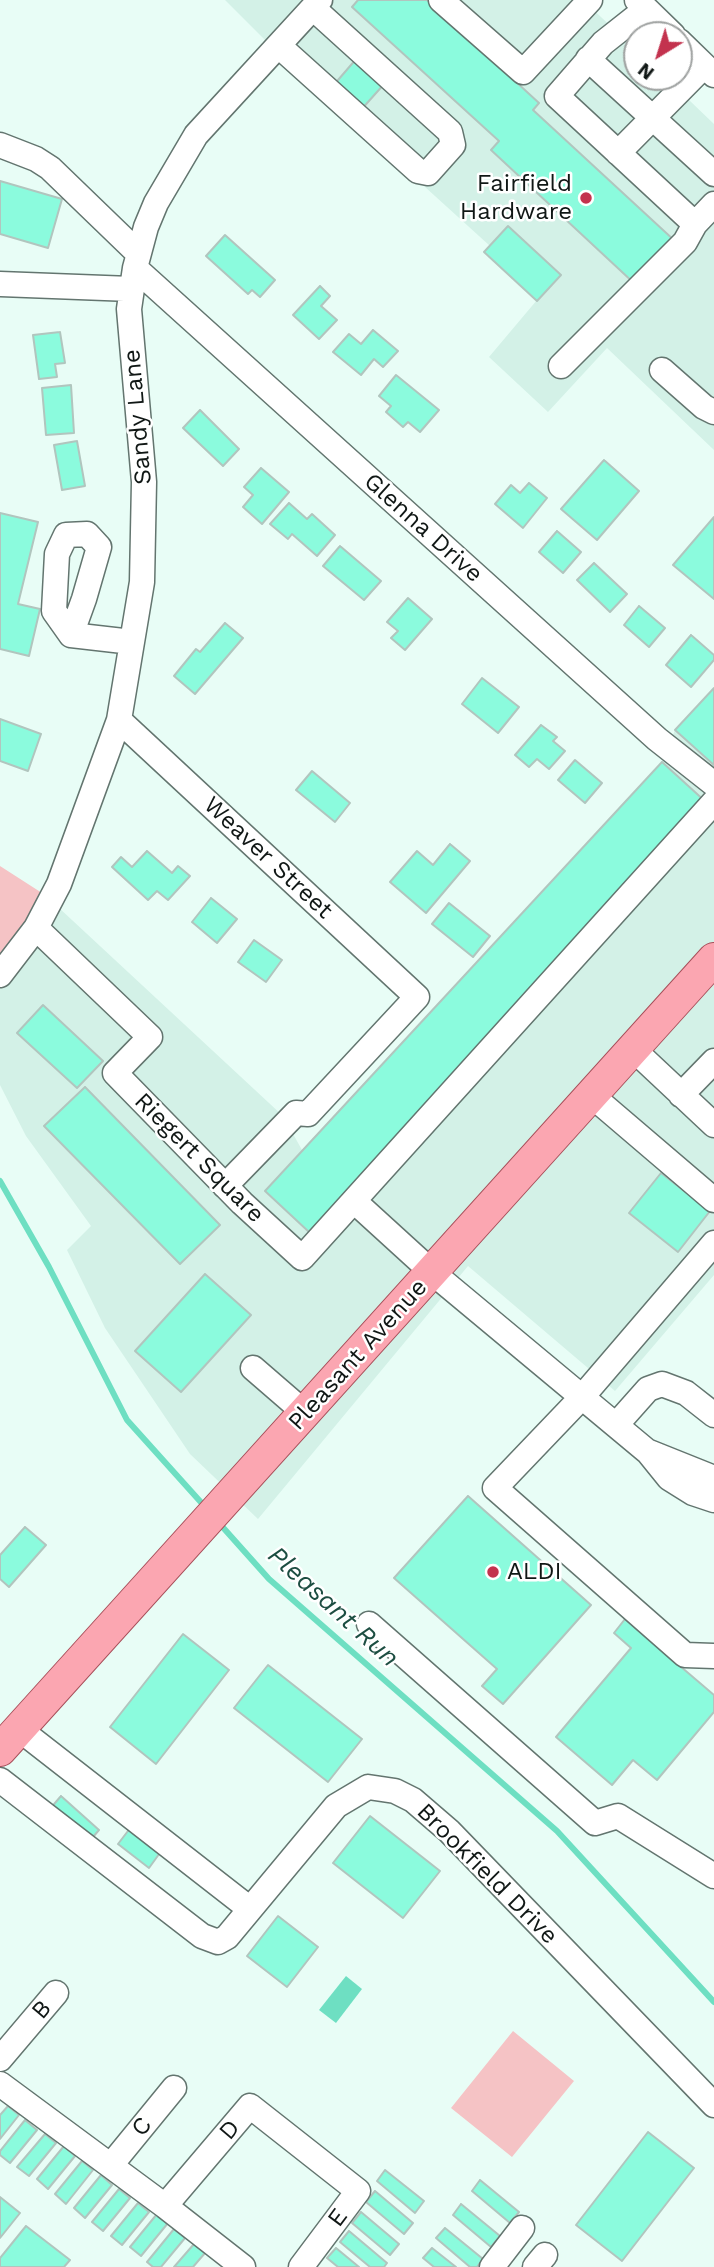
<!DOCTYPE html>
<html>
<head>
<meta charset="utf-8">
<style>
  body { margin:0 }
  #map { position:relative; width:714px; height:2267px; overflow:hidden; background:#e8fdf6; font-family:"Work Sans",sans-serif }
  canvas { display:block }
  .north { position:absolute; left:623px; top:21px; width:70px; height:70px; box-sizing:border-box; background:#fff; border:2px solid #9fa2a1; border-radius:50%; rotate:218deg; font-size:19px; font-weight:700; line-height:28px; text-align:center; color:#101715 }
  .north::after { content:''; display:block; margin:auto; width:24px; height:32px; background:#c3324e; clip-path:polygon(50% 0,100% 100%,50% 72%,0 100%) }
</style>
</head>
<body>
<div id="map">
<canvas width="714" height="2267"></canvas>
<div class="north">N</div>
</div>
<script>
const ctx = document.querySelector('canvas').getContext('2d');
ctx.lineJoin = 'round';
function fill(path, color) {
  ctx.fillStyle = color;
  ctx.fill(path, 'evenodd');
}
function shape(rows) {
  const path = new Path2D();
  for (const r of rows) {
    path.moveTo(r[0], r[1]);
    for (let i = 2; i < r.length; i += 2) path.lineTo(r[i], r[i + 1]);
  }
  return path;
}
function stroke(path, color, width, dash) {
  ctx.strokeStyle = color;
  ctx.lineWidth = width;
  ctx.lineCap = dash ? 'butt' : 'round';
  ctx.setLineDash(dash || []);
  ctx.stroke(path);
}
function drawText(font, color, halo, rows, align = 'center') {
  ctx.font = font + ' "Work Sans",sans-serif';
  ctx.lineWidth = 5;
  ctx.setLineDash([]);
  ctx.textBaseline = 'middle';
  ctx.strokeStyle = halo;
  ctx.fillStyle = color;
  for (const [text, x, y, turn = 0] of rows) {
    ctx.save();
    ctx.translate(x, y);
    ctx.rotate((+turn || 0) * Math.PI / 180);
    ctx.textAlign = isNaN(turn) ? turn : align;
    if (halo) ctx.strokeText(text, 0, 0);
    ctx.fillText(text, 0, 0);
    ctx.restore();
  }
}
fill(shape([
  [225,0,583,0,637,51,637,77,665,77,714,124,714,450,607,348,548,412,489,357,537,300,484,252,490,246,283,58],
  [714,688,714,1275,615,1391,468,1266,258,1519,190,1454,105,1328,67,1250,91,1226,26,1136,0,1085,0,982,58,907,283,1116,302,1150,662,762,675,730]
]), '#d3f1e7');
fill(shape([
  [0,866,42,893,0,964],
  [513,2031,574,2081,512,2157,451,2108]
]), '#f5c3c5');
fill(shape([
  [346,1976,362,1989,336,2023,319,2010]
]), '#6edfc2');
stroke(shape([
  [0,1181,49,1267,127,1420,207,1509],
  [219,1523,269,1579,557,1831,714,2002]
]), '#6edfc2', 6);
const building = shape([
  [358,0,427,0,539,103,533,110,676,242,636,285,491,150,499,141,352,7,358,0],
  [357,58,385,83,360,111,332,87,357,58],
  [0,181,62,199,48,248,0,234,0,181],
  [508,226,561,275,537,301,484,252,508,226],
  [225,235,275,280,260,297,252,290,248,294,206,256,225,235],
  [320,286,330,296,321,306,337,320,319,339,293,315,320,286],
  [373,330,398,351,383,367,374,359,361,375,333,352,349,334,361,344,373,330],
  [60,332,65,363,55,364,57,377,39,379,33,335,60,332],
  [396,375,439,410,420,432,408,422,403,427,386,412,391,406,379,396,396,375],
  [71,385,74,433,46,435,42,388,71,385],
  [200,410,239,449,223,466,183,428,200,410],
  [77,441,85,486,62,490,54,445,77,441],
  [604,460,639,491,597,540,561,509,604,460],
  [261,468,289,492,262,524,243,507,253,495,244,487,261,468],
  [529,483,547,498,523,528,495,504,511,485,520,493,529,483],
  [289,503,307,519,312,514,335,535,317,556,292,534,288,539,270,524,289,503],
  [0,513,38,522,18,604,40,609,29,656,0,649,0,513],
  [714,517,714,599,673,565,714,517],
  [557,531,581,552,563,573,539,552,557,531],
  [340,546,381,581,364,600,323,566,340,546],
  [594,563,627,594,610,612,577,580,594,563],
  [408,598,432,619,405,650,391,638,398,631,387,622,408,598],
  [639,606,665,628,649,647,624,625,639,606],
  [225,623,243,638,195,694,174,676,196,649,200,652,225,623],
  [691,635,714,655,714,660,691,687,666,665,691,635],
  [482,678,519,707,498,733,462,704,482,678],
  [714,688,714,765,675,730,714,688],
  [0,719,41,734,28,771,0,761,0,719],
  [541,725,557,737,553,741,565,751,549,769,537,759,529,767,515,755,541,725],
  [575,760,602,783,585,803,558,780,575,760],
  [662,762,707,803,309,1232,265,1191,662,762],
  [312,771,350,803,335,822,296,790,312,771],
  [450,844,470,861,426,913,390,882,417,851,433,865,450,844],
  [147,851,172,873,178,866,190,876,168,900,157,891,148,900,112,867,121,857,132,867,147,851],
  [211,898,237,919,217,943,192,922,211,898],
  [449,903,490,936,473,957,432,924,449,903],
  [254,940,282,960,266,982,238,962,254,940],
  [43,1005,103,1061,77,1088,17,1033,43,1005],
  [85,1087,220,1225,180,1264,44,1126,85,1087],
  [661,1173,710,1211,678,1252,629,1213,661,1173],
  [205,1274,251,1315,181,1392,135,1351,205,1274],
  [468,1496,591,1605,503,1704,482,1686,497,1669,394,1578,468,1496],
  [25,1527,46,1545,9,1587,0,1579,0,1555,25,1527],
  [625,1619,714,1695,714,1712,657,1780,633,1760,612,1785,556,1737,631,1648,614,1633,625,1619],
  [183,1634,229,1670,156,1764,110,1727,183,1634],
  [268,1665,362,1739,328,1782,234,1708,268,1665],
  [61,1796,99,1830,87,1844,49,1810,61,1796],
  [370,1816,440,1871,403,1918,333,1863,370,1816],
  [131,1827,162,1850,149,1868,118,1844,131,1827],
  [278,1916,318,1947,287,1987,247,1956,278,1916],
  [8,2106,19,2115,0,2139,0,2115,8,2106],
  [25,2120,37,2130,10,2163,0,2155,0,2151,25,2120],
  [648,2132,694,2168,622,2261,576,2225,648,2132],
  [45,2134,56,2143,29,2176,17,2167,45,2134],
  [64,2146,75,2156,48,2189,37,2179,64,2146],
  [82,2161,93,2170,66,2204,55,2194,82,2161],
  [385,2170,424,2201,415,2213,377,2181,385,2170],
  [101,2175,112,2185,85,2218,74,2208,101,2175],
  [480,2180,519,2212,510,2223,472,2191,480,2180],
  [119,2189,130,2198,103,2231,92,2222,119,2189],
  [375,2191,413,2223,404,2234,366,2202,375,2191],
  [0,2197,20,2213,0,2238,0,2197],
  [138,2203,149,2212,122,2245,111,2236,138,2203],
  [461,2204,500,2236,491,2247,453,2215,461,2204],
  [361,2212,399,2244,390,2255,352,2223,361,2212],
  [157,2214,168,2223,141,2256,130,2247,157,2214],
  [26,2226,70,2260,64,2267,0,2267,0,2258,26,2226],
  [445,2228,483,2259,477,2267,470,2267,436,2238,445,2228],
  [174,2229,185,2238,161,2267,153,2267,147,2262,174,2229],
  [349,2231,387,2263,384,2267,370,2267,340,2242,349,2231],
  [194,2244,205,2253,193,2267,174,2267,194,2244],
  [336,2248,359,2267,338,2267,327,2258,336,2248],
  [432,2248,456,2267,434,2267,423,2258,432,2248]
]);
fill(building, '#8bfbdd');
stroke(building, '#b1c5be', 2);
const minor = shape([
  [441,0,523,72,590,0],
  [637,0,673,35],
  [646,9,603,43,557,96,695,224,714,204],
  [679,41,714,75],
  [279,46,418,171,428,173,453,145,450,132,313,8],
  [588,59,714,174],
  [0,145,36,159,50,168,138,253],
  [618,153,704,66],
  [135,268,657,739,714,784],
  [0,284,131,289],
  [561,366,685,242,695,224],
  [662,370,704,407,714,412],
  [71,635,84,599,99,547,87,534,66,535,57,554,54,611,71,635,132,642],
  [119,720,417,997,308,1114,296,1113,225,1186],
  [36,928,150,1037,115,1073,242,1203,302,1258,714,802],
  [0,975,36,928,59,884,119,720,142,582,144,482,129,309,135,268,146,227,156,203,196,135,320,0],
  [633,1049,714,1125],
  [591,1095,714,1200],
  [681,1095,714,1061],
  [354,1201,433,1273,648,1452,669,1478,693,1493,714,1500],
  [714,1243,582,1397,495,1488,685,1655,714,1656],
  [253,1368,305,1413],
  [616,1425,648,1389,662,1384,686,1393,714,1415],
  [649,1452,714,1478],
  [369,1624,595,1823,618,1816,714,1876],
  [19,1729,250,1909],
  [0,1780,202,1936,218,1942,227,1937,336,1806,368,1787,395,1791,413,1800,449,1831,714,2105],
  [0,2059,56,1993],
  [0,2084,165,2206,243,2267],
  [111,2165,174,2088],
  [165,2206,250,2106,358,2191,301,2267],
  [492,2267,522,2228],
  [535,2267,545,2255]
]);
const major = shape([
  [0,1750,714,959]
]);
stroke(minor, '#63756f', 27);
stroke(major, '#a74e59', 34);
stroke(minor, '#fff', 24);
stroke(major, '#fba6b1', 32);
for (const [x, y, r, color] of [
  [586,198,7,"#c3324e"],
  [493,1572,7,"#c3324e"]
]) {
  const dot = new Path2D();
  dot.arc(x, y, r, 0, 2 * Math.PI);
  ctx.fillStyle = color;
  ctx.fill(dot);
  stroke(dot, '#fff', 2.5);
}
drawText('24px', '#101715', '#fff', [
  ["Fairfield",572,184],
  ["Hardware",572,212],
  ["ALDI",507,1572,"left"]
], 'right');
drawText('24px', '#101715', '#fff', [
  ["Sandy Lane",138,417,-95],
  ["Glenna Drive",423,528,42],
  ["Weaver Street",268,858,43],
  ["Riegert Square",199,1158,45],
  ["Pleasant Avenue",358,1355,-48],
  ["Brookfield Drive",487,1874,45],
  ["B",42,2010,-50],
  ["C",142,2127,-51],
  ["D",230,2130,-50],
  ["E",338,2218,-53]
]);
drawText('italic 26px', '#1d4e42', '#fff', [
  ["Pleasant Run",333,1607,42]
]);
</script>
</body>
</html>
